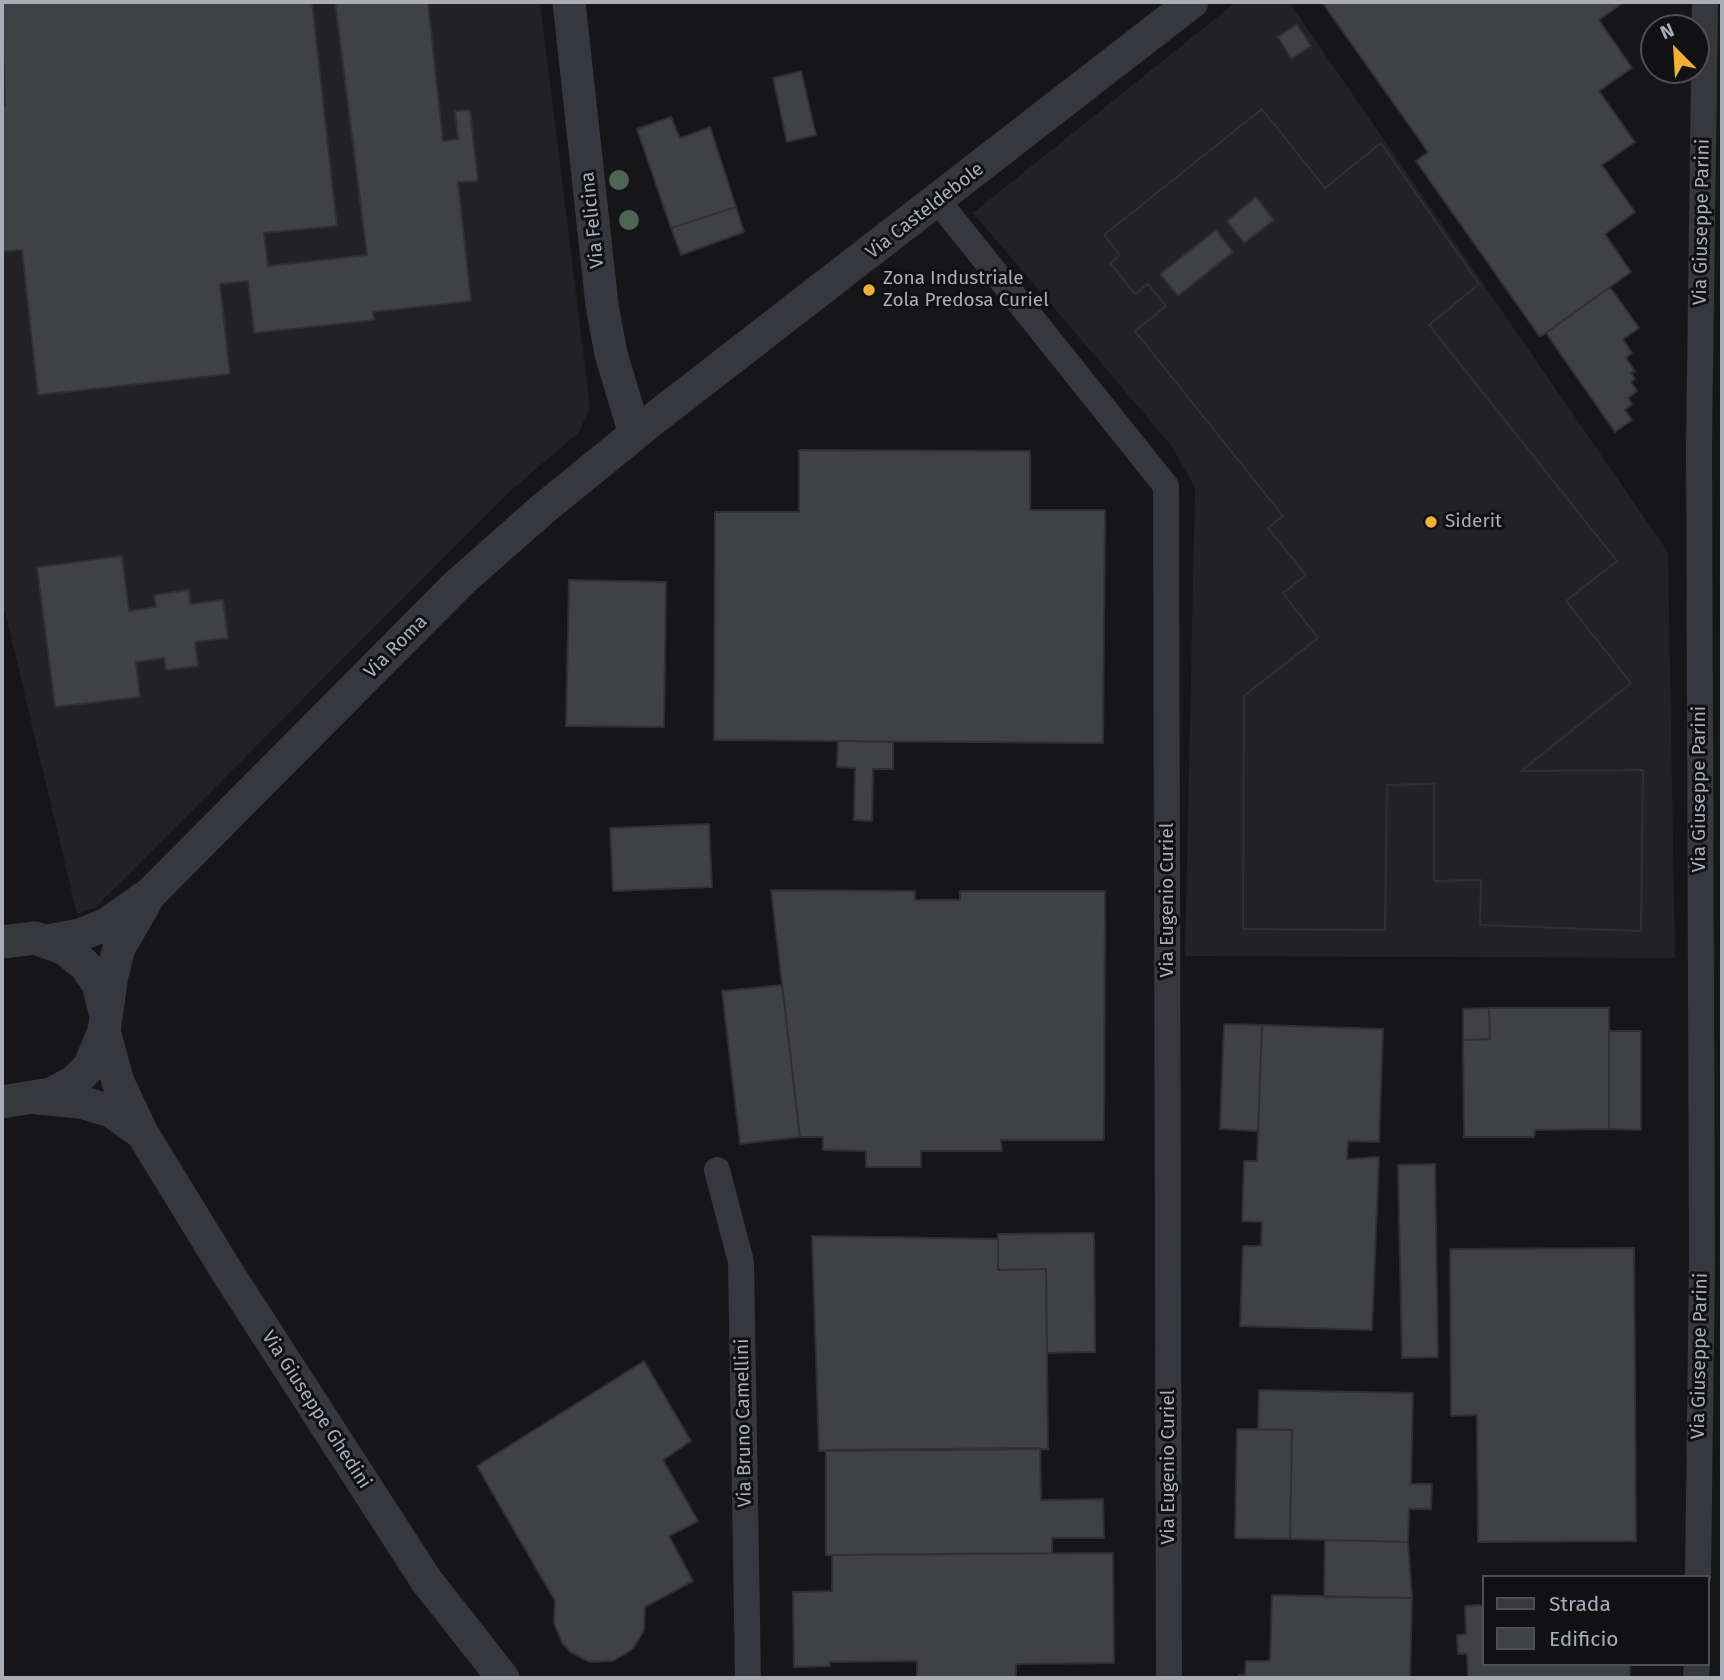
<!DOCTYPE html>
<html>
<head>
<meta charset="utf-8">
<style>
  body { margin:0 }
  #map { position:relative; width:1724px; height:1680px; overflow:hidden; background:#161618; font-family:"Fira Sans",sans-serif }
  canvas { display:block }
  .frame { position:absolute; inset:0; border:4px solid #a8adb8; pointer-events:none }
  .legend { position:absolute; left:1482px; top:1575px; width:228px; height:91px; box-sizing:border-box; background:#111113; border:2px solid #4d4f55; margin:0; padding:9px 12px; list-style:none; font-size:21px; color:#a8adb8 }
  .legend li { display:flex; align-items:center; gap:14px; height:35px }
  .legend b { width:35px; border:2px solid #4d4f55 }
  .north { position:absolute; left:1640px; top:14px; width:70px; height:70px; box-sizing:border-box; background:#111113; border:2px solid #4d4f55; border-radius:50%; rotate:336deg; font-size:19px; font-weight:700; line-height:28px; text-align:center; color:#a8adb8 }
  .north::after { content:''; display:block; margin:auto; width:24px; height:32px; background:#f2b134; clip-path:polygon(50% 0,100% 100%,50% 72%,0 100%) }
</style>
</head>
<body>
<div id="map">
<canvas width="1724" height="1680"></canvas>
<div class="frame"></div>
<ul class="legend">
<li><b style="height:9px;background:#37383d"></b>Strada</li>
<li><b style="height:19px;background:#404145"></b>Edificio</li>
</ul>
<div class="north">N</div>
</div>
<script>
const ctx = document.querySelector('canvas').getContext('2d');
ctx.lineJoin = 'round';
function fill(path, color) {
  ctx.fillStyle = color;
  ctx.fill(path, 'evenodd');
}
function shape(rows) {
  const path = new Path2D();
  for (const r of rows) {
    path.moveTo(r[0], r[1]);
    for (let i = 2; i < r.length; i += 2) path.lineTo(r[i], r[i + 1]);
  }
  return path;
}
function stroke(path, color, width, dash) {
  ctx.strokeStyle = color;
  ctx.lineWidth = width;
  ctx.lineCap = dash ? 'butt' : 'round';
  ctx.setLineDash(dash || []);
  ctx.stroke(path);
}
function drawText(font, color, halo, rows, align = 'center') {
  ctx.font = font + ' "Fira Sans",sans-serif';
  ctx.lineWidth = 6;
  ctx.setLineDash([]);
  ctx.textBaseline = 'middle';
  ctx.strokeStyle = halo;
  ctx.fillStyle = color;
  for (const [text, x, y, turn = 0] of rows) {
    ctx.save();
    ctx.translate(x, y);
    ctx.rotate((+turn || 0) * Math.PI / 180);
    ctx.textAlign = isNaN(turn) ? turn : align;
    if (halo) ctx.strokeText(text, 0, 0);
    ctx.fillText(text, 0, 0);
    ctx.restore();
  }
}
fill(shape([
  [2,2,540,2,590,407,579,432,509,492,95,908,77,914,2,599],
  [1236,2,1289,2,1668,552,1675,958,1185,956,1195,487,1170,444,973,213]
]), '#222225');
const building = shape([
  [2,2,312,2,337,226,264,233,268,266,367,255,335,2,428,2,443,141,458,139,455,111,470,110,478,181,458,182,471,301,373,312,374,320,254,333,248,281,220,284,230,374,38,395,22,250,2,252,2,106,5,106,2,2],
  [1322,2,1624,2,1599,20,1632,68,1599,91,1635,142,1602,165,1635,212,1605,234,1631,272,1540,337,1416,161,1428,152,1322,2],
  [1297,24,1311,46,1291,59,1278,37,1297,24],
  [801,71,816,135,787,142,773,78,801,71],
  [1262,109,1325,188,1381,143,1479,284,1429,325,1617,561,1566,601,1631,683,1521,771,1643,770,1641,931,1480,925,1481,880,1434,881,1434,784,1387,785,1385,930,1243,929,1244,696,1318,638,1283,593,1306,575,1268,528,1283,516,1135,331,1166,306,1148,284,1135,294,1110,263,1120,255,1104,235,1262,109],
  [1256,197,1274,220,1244,243,1227,221,1256,197],
  [1216,230,1233,252,1178,296,1160,274,1216,230],
  [1262,109,1325,188,1381,143,1479,284,1429,325,1617,561,1566,601,1631,683,1521,771,1643,770,1641,931,1480,925,1481,880,1434,881,1434,784,1387,785,1385,930,1243,929,1244,696,1318,638,1283,593,1306,575,1268,528,1283,516,1135,331,1166,306,1148,284,1135,294,1110,263,1120,255,1104,235,1262,109],
  [671,117,680,138,710,127,736,207,671,228,637,129,671,117],
  [736,207,744,232,681,255,671,228,736,207],
  [1610,287,1639,328,1623,339,1632,353,1626,358,1635,371,1631,373,1635,379,1631,382,1637,391,1628,398,1632,404,1625,410,1632,420,1615,432,1546,333,1610,287],
  [799,450,1030,451,1030,510,1105,510,1103,743,714,740,715,512,799,512,799,450],
  [122,556,129,611,156,607,154,595,189,590,190,604,223,600,228,638,195,642,198,666,166,670,164,658,136,662,140,697,55,707,37,567,122,556],
  [569,580,666,582,664,727,566,726,569,580],
  [838,741,893,742,893,769,873,769,872,821,854,820,855,768,837,767,838,741],
  [709,824,712,887,613,891,610,828,709,824],
  [771,890,915,891,915,900,960,900,960,891,1105,891,1104,1140,1001,1140,1002,1151,921,1151,921,1167,866,1167,866,1151,823,1150,823,1137,800,1137,771,890],
  [782,985,800,1137,740,1144,722,991,782,985],
  [1489,1008,1490,1039,1463,1040,1463,1009,1489,1008],
  [1489,1008,1609,1008,1609,1129,1535,1130,1534,1137,1464,1137,1463,1040,1490,1039,1489,1008],
  [1224,1024,1262,1025,1258,1131,1220,1129,1224,1024],
  [1262,1025,1383,1029,1379,1142,1348,1141,1347,1159,1379,1157,1372,1330,1240,1326,1243,1246,1261,1246,1262,1222,1242,1221,1244,1161,1257,1161,1262,1025],
  [1609,1031,1641,1031,1641,1130,1609,1129,1609,1031],
  [1435,1164,1438,1357,1402,1358,1398,1165,1435,1164],
  [1094,1233,1095,1352,1047,1353,1046,1269,998,1270,998,1234,1094,1233],
  [812,1236,998,1239,998,1270,1046,1269,1048,1449,819,1451,812,1236],
  [1634,1248,1636,1541,1478,1542,1477,1415,1451,1416,1450,1249,1634,1248],
  [644,1361,691,1441,663,1460,698,1521,669,1536,693,1581,645,1607,644,1630,633,1649,613,1661,590,1662,570,1652,562,1643,554,1623,555,1601,477,1466,644,1361],
  [1259,1390,1413,1393,1411,1484,1432,1484,1431,1509,1409,1509,1408,1542,1290,1539,1292,1430,1258,1429,1259,1390],
  [1237,1429,1292,1430,1290,1539,1235,1538,1237,1429],
  [1040,1448,1041,1500,1103,1499,1104,1538,1052,1538,1052,1553,826,1555,826,1450,1040,1448],
  [1325,1540,1408,1542,1412,1598,1324,1597,1325,1540],
  [1113,1553,1114,1663,1016,1664,1016,1678,917,1678,917,1661,829,1662,830,1666,794,1667,793,1592,832,1591,832,1555,1113,1553],
  [1272,1595,1412,1598,1410,1678,1239,1678,1239,1675,1245,1675,1246,1661,1270,1661,1272,1595],
  [1484,1605,1484,1664,1630,1664,1630,1678,1468,1678,1467,1654,1458,1654,1457,1635,1466,1634,1465,1606,1484,1605]
]);
fill(building, '#404145');
stroke(building, '#303034', 2);
stroke(shape([
  [938,201,1166,486,1169,1678],
  [717,1170,741,1262,748,1678],
  [1698,1577,1702,1262,1699,446,1705,2],
  [1696,1678,1697,1664]
]), '#37383d', 26);
stroke(shape([
  [569,2,602,305,611,354,635,434],
  [48,941,80,935,107,924,151,893,458,584,544,508,656,417,1192,2],
  [2,942,35,938,65,949,85,965,98,984,105,1012],
  [104,1031,118,1082,142,1133,229,1275,426,1580,503,1678],
  [37,1098,80,1102,111,1111,142,1133],
  [2,1102,51,1094,74,1082,89,1067,104,1031,112,975,119,948,146,901]
]), '#37383d', 33);
ctx.fillStyle = '#506452';
for (const [x, y] of [
  [619,180],
  [629,220]
]) {
  ctx.beginPath();
  ctx.arc(x, y, 10, 0, 2 * Math.PI);
  ctx.fill();
}
for (const [x, y, r, color] of [
  [869,290,7,"#f2b134"],
  [1431,522,7,"#f2b134"]
]) {
  const dot = new Path2D();
  dot.arc(x, y, r, 0, 2 * Math.PI);
  ctx.fillStyle = color;
  ctx.fill(dot);
  stroke(dot, '#111113', 2.5);
}
drawText('19px', '#a8adb8', '#111113', [
  ["Via Casteldebole",925,211,-38],
  ["Via Felicina",593,220,-96],
  ["Via Giuseppe Parini",1702,222,-89],
  ["Via Roma",396,647,-45],
  ["Via Giuseppe Parini",1700,789,-90],
  ["Via Eugenio Curiel",1168,900,-90],
  ["Via Giuseppe Parini",1700,1356,-89],
  ["Via Giuseppe Ghedini",316,1410,57],
  ["Via Bruno Camellini",744,1423,-91],
  ["Via Eugenio Curiel",1169,1467,-90]
]);
drawText('19px', '#a8adb8', '#111113', [
  ["Zona Industriale",883,279],
  ["Zola Predosa Curiel",883,301],
  ["Siderit",1445,522]
], 'left');
</script>
</body>
</html>
